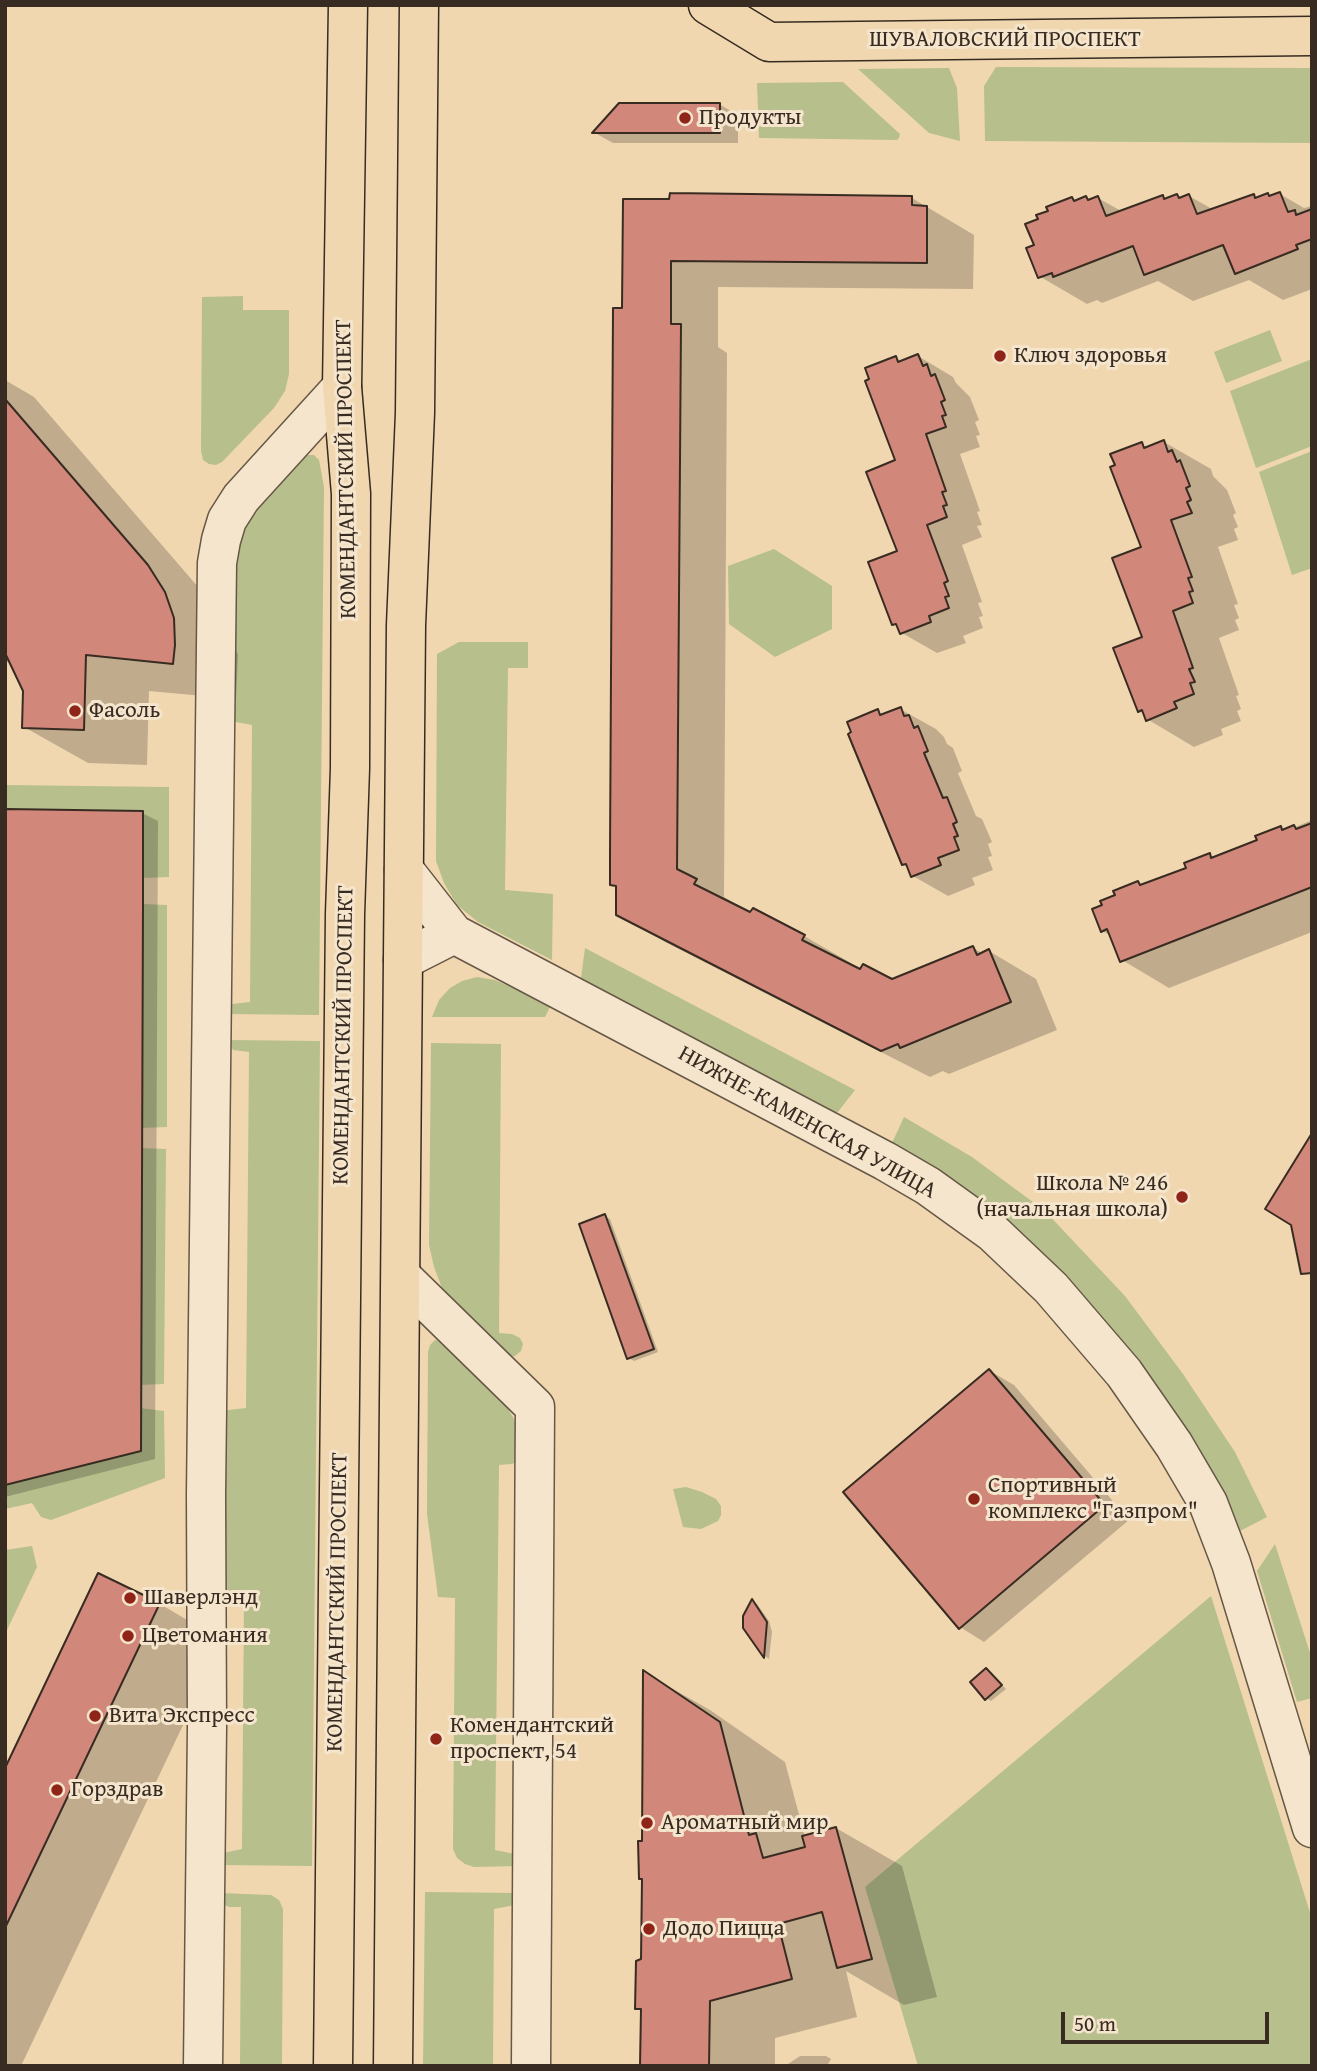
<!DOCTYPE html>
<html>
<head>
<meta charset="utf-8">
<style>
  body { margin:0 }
  #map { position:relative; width:1317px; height:2071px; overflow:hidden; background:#f0d7b0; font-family:"Gentium Book Plus",serif }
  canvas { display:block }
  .frame { position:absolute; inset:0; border:7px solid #382c22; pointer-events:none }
  .scale { position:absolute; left:1061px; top:2012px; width:208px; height:32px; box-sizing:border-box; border:4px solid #382c22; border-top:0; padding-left:9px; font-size:21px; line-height:24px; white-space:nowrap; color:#382c22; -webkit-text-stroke:5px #f5e5cc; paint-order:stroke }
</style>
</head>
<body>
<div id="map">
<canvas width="1317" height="2071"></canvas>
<div class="frame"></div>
<div class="scale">50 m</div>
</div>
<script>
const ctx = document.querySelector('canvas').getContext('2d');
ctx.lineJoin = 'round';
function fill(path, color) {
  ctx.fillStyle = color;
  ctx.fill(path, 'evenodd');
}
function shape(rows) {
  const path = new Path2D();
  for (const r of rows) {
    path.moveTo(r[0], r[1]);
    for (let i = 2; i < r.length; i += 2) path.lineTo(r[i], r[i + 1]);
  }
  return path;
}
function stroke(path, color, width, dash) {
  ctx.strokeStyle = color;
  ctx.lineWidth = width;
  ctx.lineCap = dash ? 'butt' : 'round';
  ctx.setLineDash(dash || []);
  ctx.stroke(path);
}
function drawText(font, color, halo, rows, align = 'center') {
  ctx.font = font + ' "Gentium Book Plus",serif';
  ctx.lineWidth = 6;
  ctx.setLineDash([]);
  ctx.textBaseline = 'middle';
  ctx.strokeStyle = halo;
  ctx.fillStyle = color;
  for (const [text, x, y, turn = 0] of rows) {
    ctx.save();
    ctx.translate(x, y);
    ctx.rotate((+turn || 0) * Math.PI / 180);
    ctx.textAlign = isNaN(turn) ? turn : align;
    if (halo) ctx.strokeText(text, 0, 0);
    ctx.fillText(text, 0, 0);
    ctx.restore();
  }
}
fill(shape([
  [996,67,1312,68,1312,143,985,141,984,86],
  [949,68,957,88,960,141,929,133,858,69],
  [843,82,900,134,899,138,897,140,759,138,757,83],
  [243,296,243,310,289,310,289,374,285,391,274,408,222,462,216,465,209,464,203,460,201,451,202,297],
  [1270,330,1282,361,1226,383,1214,352],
  [1312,359,1312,446,1256,468,1230,391],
  [1312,451,1312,568,1292,575,1259,472],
  [307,455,314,455,319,460,324,487,319,1015,227,1014,232,1004,250,1002,252,725,236,722,230,717,232,558,252,509,300,457],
  [774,549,832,586,832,629,775,657,729,624,728,566],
  [459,642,528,642,528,668,508,668,505,890,553,894,552,960,478,922,457,905,444,883,436,861,437,654],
  [5,785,169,787,169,877,143,878,143,811,5,809],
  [143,904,167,905,167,1127,141,1128],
  [585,948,855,1090,837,1113,581,978],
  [477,977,495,980,551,1005,545,1017,432,1017,439,1000,450,988,462,981],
  [228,1040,320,1041,312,1866,220,1865,223,1853,242,1849,244,1597,226,1592,221,1585,224,1415,228,1410,246,1408,249,1052,233,1050],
  [431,1043,501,1044,499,1333,512,1334,520,1338,523,1344,521,1351,515,1356,507,1357,457,1308,442,1288,434,1267,429,1245],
  [904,1117,972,1157,1045,1211,1125,1296,1183,1374,1235,1452,1267,1517,1240,1531,1225,1494,1192,1436,1138,1361,1065,1274,1006,1218,941,1172,892,1143],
  [141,1148,166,1149,164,1384,140,1385],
  [443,1339,504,1402,514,1419,519,1438,518,1461,512,1464,499,1465,495,1850,515,1854,518,1866,474,1867,465,1864,457,1858,453,1849,455,1598,438,1597,427,1514,428,1352,430,1345,435,1340],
  [140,1408,164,1411,165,1478,51,1520,41,1517,32,1503,5,1509,5,1485,140,1451],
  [686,1487,702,1492,716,1499,721,1506,721,1515,718,1521,701,1529,683,1527,673,1489],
  [1275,1544,1312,1659,1312,1698,1297,1702,1257,1571],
  [32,1546,37,1567,7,1630,5,1550],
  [1211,1596,1312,1919,1312,2066,918,2066,865,1887],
  [425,1892,517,1893,515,1905,494,1909,493,2066,423,2066],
  [220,1893,271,1895,279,1900,283,1909,282,2066,240,2066,241,1907,229,1907,223,1904]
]), '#b7bf8d');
fill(shape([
  [719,104,738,115,738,143,613,143,595,133],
  [1280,194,1304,208,1312,206,1312,289,1283,300,1249,280,1193,301,1158,281,1102,303,1097,300,1087,304,1039,276,1036,246,1072,199,1076,202,1086,198,1091,200,1098,198,1123,212,1163,197,1167,200,1177,196,1182,199,1189,196,1214,210,1253,196,1258,198,1268,195,1272,197],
  [912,198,974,235,973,289,718,287,718,347,727,353,724,897,743,908,742,910,804,936,851,963,850,966,892,981,973,948,984,954,989,951,1036,979,1057,1030,949,1074,943,1071,930,1077,665,942,618,914,618,888,612,884,625,201],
  [918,356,953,377,956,383,970,397,979,420,975,422,980,435,976,436,980,447,960,454,980,511,977,512,982,525,977,526,982,537,962,545,982,602,978,603,983,616,979,617,983,628,963,636,966,643,937,653,902,633,900,627,894,624,899,552,896,358,903,362],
  [5,380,34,397,212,603,228,630,238,655,236,699,149,691,147,765,88,763,24,727,25,691,12,662,5,662],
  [1164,442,1211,469,1213,476,1227,490,1236,513,1233,515,1238,527,1234,529,1238,540,1218,547,1238,604,1234,605,1239,618,1235,620,1239,630,1219,638,1239,695,1236,696,1241,709,1237,711,1241,721,1221,729,1223,735,1194,747,1147,719,1145,714,1139,711,1144,638,1141,444,1148,448],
  [900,709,936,729,944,737,947,744,953,748,962,771,958,773,976,816,982,819,992,842,988,844,992,856,988,857,993,870,972,878,975,885,948,896,913,876,909,868,903,864,877,711,884,715],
  [5,810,142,813,158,821,155,1459,5,1497],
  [1312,820,1312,932,1169,988,1122,960,1112,936,1102,931,1138,883,1143,886,1188,869,1210,855,1215,858,1259,841,1281,828,1286,831],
  [605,1216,610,1219,658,1352,634,1361,629,1358],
  [990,1371,1014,1385,1129,1520,984,1642,960,1627],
  [99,1575,160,1604,223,1641,21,2066,5,2066,5,1772],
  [753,1601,757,1604,769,1621,772,1632,769,1659,765,1656,745,1628],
  [987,1670,1006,1689,991,1701,986,1698],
  [645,1673,710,1710,785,1762,805,1837,836,1828,902,1866,937,1997,904,2005,846,1971,857,2017,775,2038,775,2066,642,2066,643,2011,637,2008,643,1961],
  [800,2056,826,2056,831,2059,827,2066,785,2066]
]), '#0003');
const building = shape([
  [619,103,720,103,720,133,592,133,619,103],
  [1280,192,1288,212,1295,210,1296,215,1312,209,1312,239,1296,245,1298,249,1235,274,1223,245,1144,275,1133,246,1053,277,1052,273,1038,278,1026,248,1034,245,1025,224,1038,219,1036,215,1048,211,1046,207,1072,197,1074,201,1086,196,1088,200,1098,196,1106,216,1163,195,1164,199,1177,194,1179,198,1189,194,1197,214,1254,194,1255,198,1268,193,1269,196,1280,192],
  [670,193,912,196,912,205,927,206,927,263,671,261,671,324,681,324,677,869,697,879,694,884,750,912,753,908,805,935,802,940,860,969,863,964,892,979,973,946,977,955,989,949,1011,1002,900,1048,898,1044,881,1051,616,915,616,886,610,885,610,853,613,308,622,308,623,199,669,199,670,193],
  [918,354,923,366,927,364,931,376,935,374,945,400,941,402,946,415,942,416,946,427,926,434,946,491,942,492,947,505,943,506,947,517,927,525,948,581,944,583,949,596,945,597,949,608,929,616,931,622,900,634,896,624,892,625,868,562,897,551,866,472,895,460,865,381,869,379,865,368,896,356,898,362,918,354],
  [5,399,148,565,165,592,174,618,175,645,173,664,86,655,84,730,22,728,23,691,5,653,5,399],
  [1164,440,1168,452,1172,450,1177,462,1180,460,1190,486,1186,488,1191,500,1187,502,1192,513,1171,520,1192,577,1188,578,1193,591,1189,592,1193,603,1173,611,1193,668,1189,669,1195,682,1190,683,1194,694,1174,702,1177,708,1146,721,1142,710,1138,712,1113,648,1142,637,1112,558,1141,547,1110,467,1115,465,1110,454,1142,442,1144,448,1164,440],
  [901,707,904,716,909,715,914,728,918,726,928,751,924,753,943,798,947,797,957,822,953,824,958,836,954,837,959,850,938,858,941,865,911,877,906,864,902,865,848,734,851,732,847,722,878,709,880,715,901,707],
  [5,809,143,811,143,904,141,1451,5,1485,5,809],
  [1312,823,1312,887,1120,962,1107,929,1101,932,1092,909,1102,905,1100,901,1115,895,1113,891,1138,881,1140,885,1186,868,1184,863,1210,853,1211,858,1257,840,1255,836,1281,826,1282,830,1294,825,1296,829,1312,823],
  [1312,1133,1312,1273,1301,1274,1291,1225,1265,1209,1312,1133],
  [605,1214,654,1349,627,1359,579,1224,605,1214],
  [989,1369,1105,1505,959,1629,843,1492,989,1369],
  [98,1573,160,1603,5,1928,5,1768,98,1573],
  [752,1599,767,1622,764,1658,743,1628,743,1616,752,1599],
  [986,1668,1002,1685,985,1700,970,1682,986,1668],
  [643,1670,720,1722,749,1835,756,1833,763,1858,805,1847,802,1836,836,1827,872,1959,837,1968,822,1912,778,1924,792,1979,710,2001,709,2066,640,2066,641,2009,635,2009,636,1961,641,1959,642,1879,639,1879,638,1841,642,1841,643,1670]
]);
fill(building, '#d1877a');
stroke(building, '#382c22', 2);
const minor = shape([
  [404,870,454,934,885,1161,928,1186,992,1232,1051,1288,1124,1373,1174,1445,1208,1503,1231,1563,1312,1828],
  [403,960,454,934],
  [401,1276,535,1407,531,2066],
  [203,2066,207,1727,206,1494,217,563,221,540,227,520,241,498,342,387]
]);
const major = shape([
  [708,5,769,42,1312,36],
  [333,2066,345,914,350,768,351,494,342,387,348,5],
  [393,2066,406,625,415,413,419,5]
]);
stroke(minor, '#665746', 41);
stroke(major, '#382c22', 41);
stroke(minor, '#f5e5cc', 38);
stroke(major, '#f0d7b0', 38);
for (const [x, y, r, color] of [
  [685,118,7,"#8f2418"],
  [1000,356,7,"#8f2418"],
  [75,711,7,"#8f2418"],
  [1182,1197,7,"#8f2418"],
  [974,1499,7,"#8f2418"],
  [130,1598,7,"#8f2418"],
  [128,1636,7,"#8f2418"],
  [95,1716,7,"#8f2418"],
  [436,1739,7,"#8f2418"],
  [57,1790,7,"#8f2418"],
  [647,1823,7,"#8f2418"],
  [649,1929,7,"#8f2418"]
]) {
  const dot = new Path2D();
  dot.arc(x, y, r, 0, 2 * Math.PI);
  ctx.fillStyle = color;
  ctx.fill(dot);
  stroke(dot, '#f5e5cc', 2.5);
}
drawText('23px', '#382c22', '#f5e5cc', [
  ["ШУВАЛОВСКИЙ ПРОСПЕКТ",1005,40],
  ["КОМЕНДАНТСКИЙ ПРОСПЕКТ",347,469,-91],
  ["КОМЕНДАНТСКИЙ ПРОСПЕКТ",344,1035,-89],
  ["НИЖНЕ-КАМЕНСКАЯ УЛИЦА",807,1123,29],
  ["КОМЕНДАНТСКИЙ ПРОСПЕКТ",338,1602,-89]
]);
drawText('23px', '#382c22', '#f5e5cc', [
  ["Продукты",699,118],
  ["Ключ здоровья",1014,356],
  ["Фасоль",89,711],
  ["Школа № 246",1168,1184,"right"],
  ["(начальная школа)",1168,1210,"right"],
  ["Спортивный",988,1486],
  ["комплекс \"Газпром\"",988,1512],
  ["Шаверлэнд",144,1598],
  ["Цветомания",142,1636],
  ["Вита Экспресс",109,1716],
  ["Комендантский",450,1726],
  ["проспект, 54",450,1752],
  ["Горздрав",71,1790],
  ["Ароматный мир",661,1823],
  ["Додо Пицца",663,1929]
], 'left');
</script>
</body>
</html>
